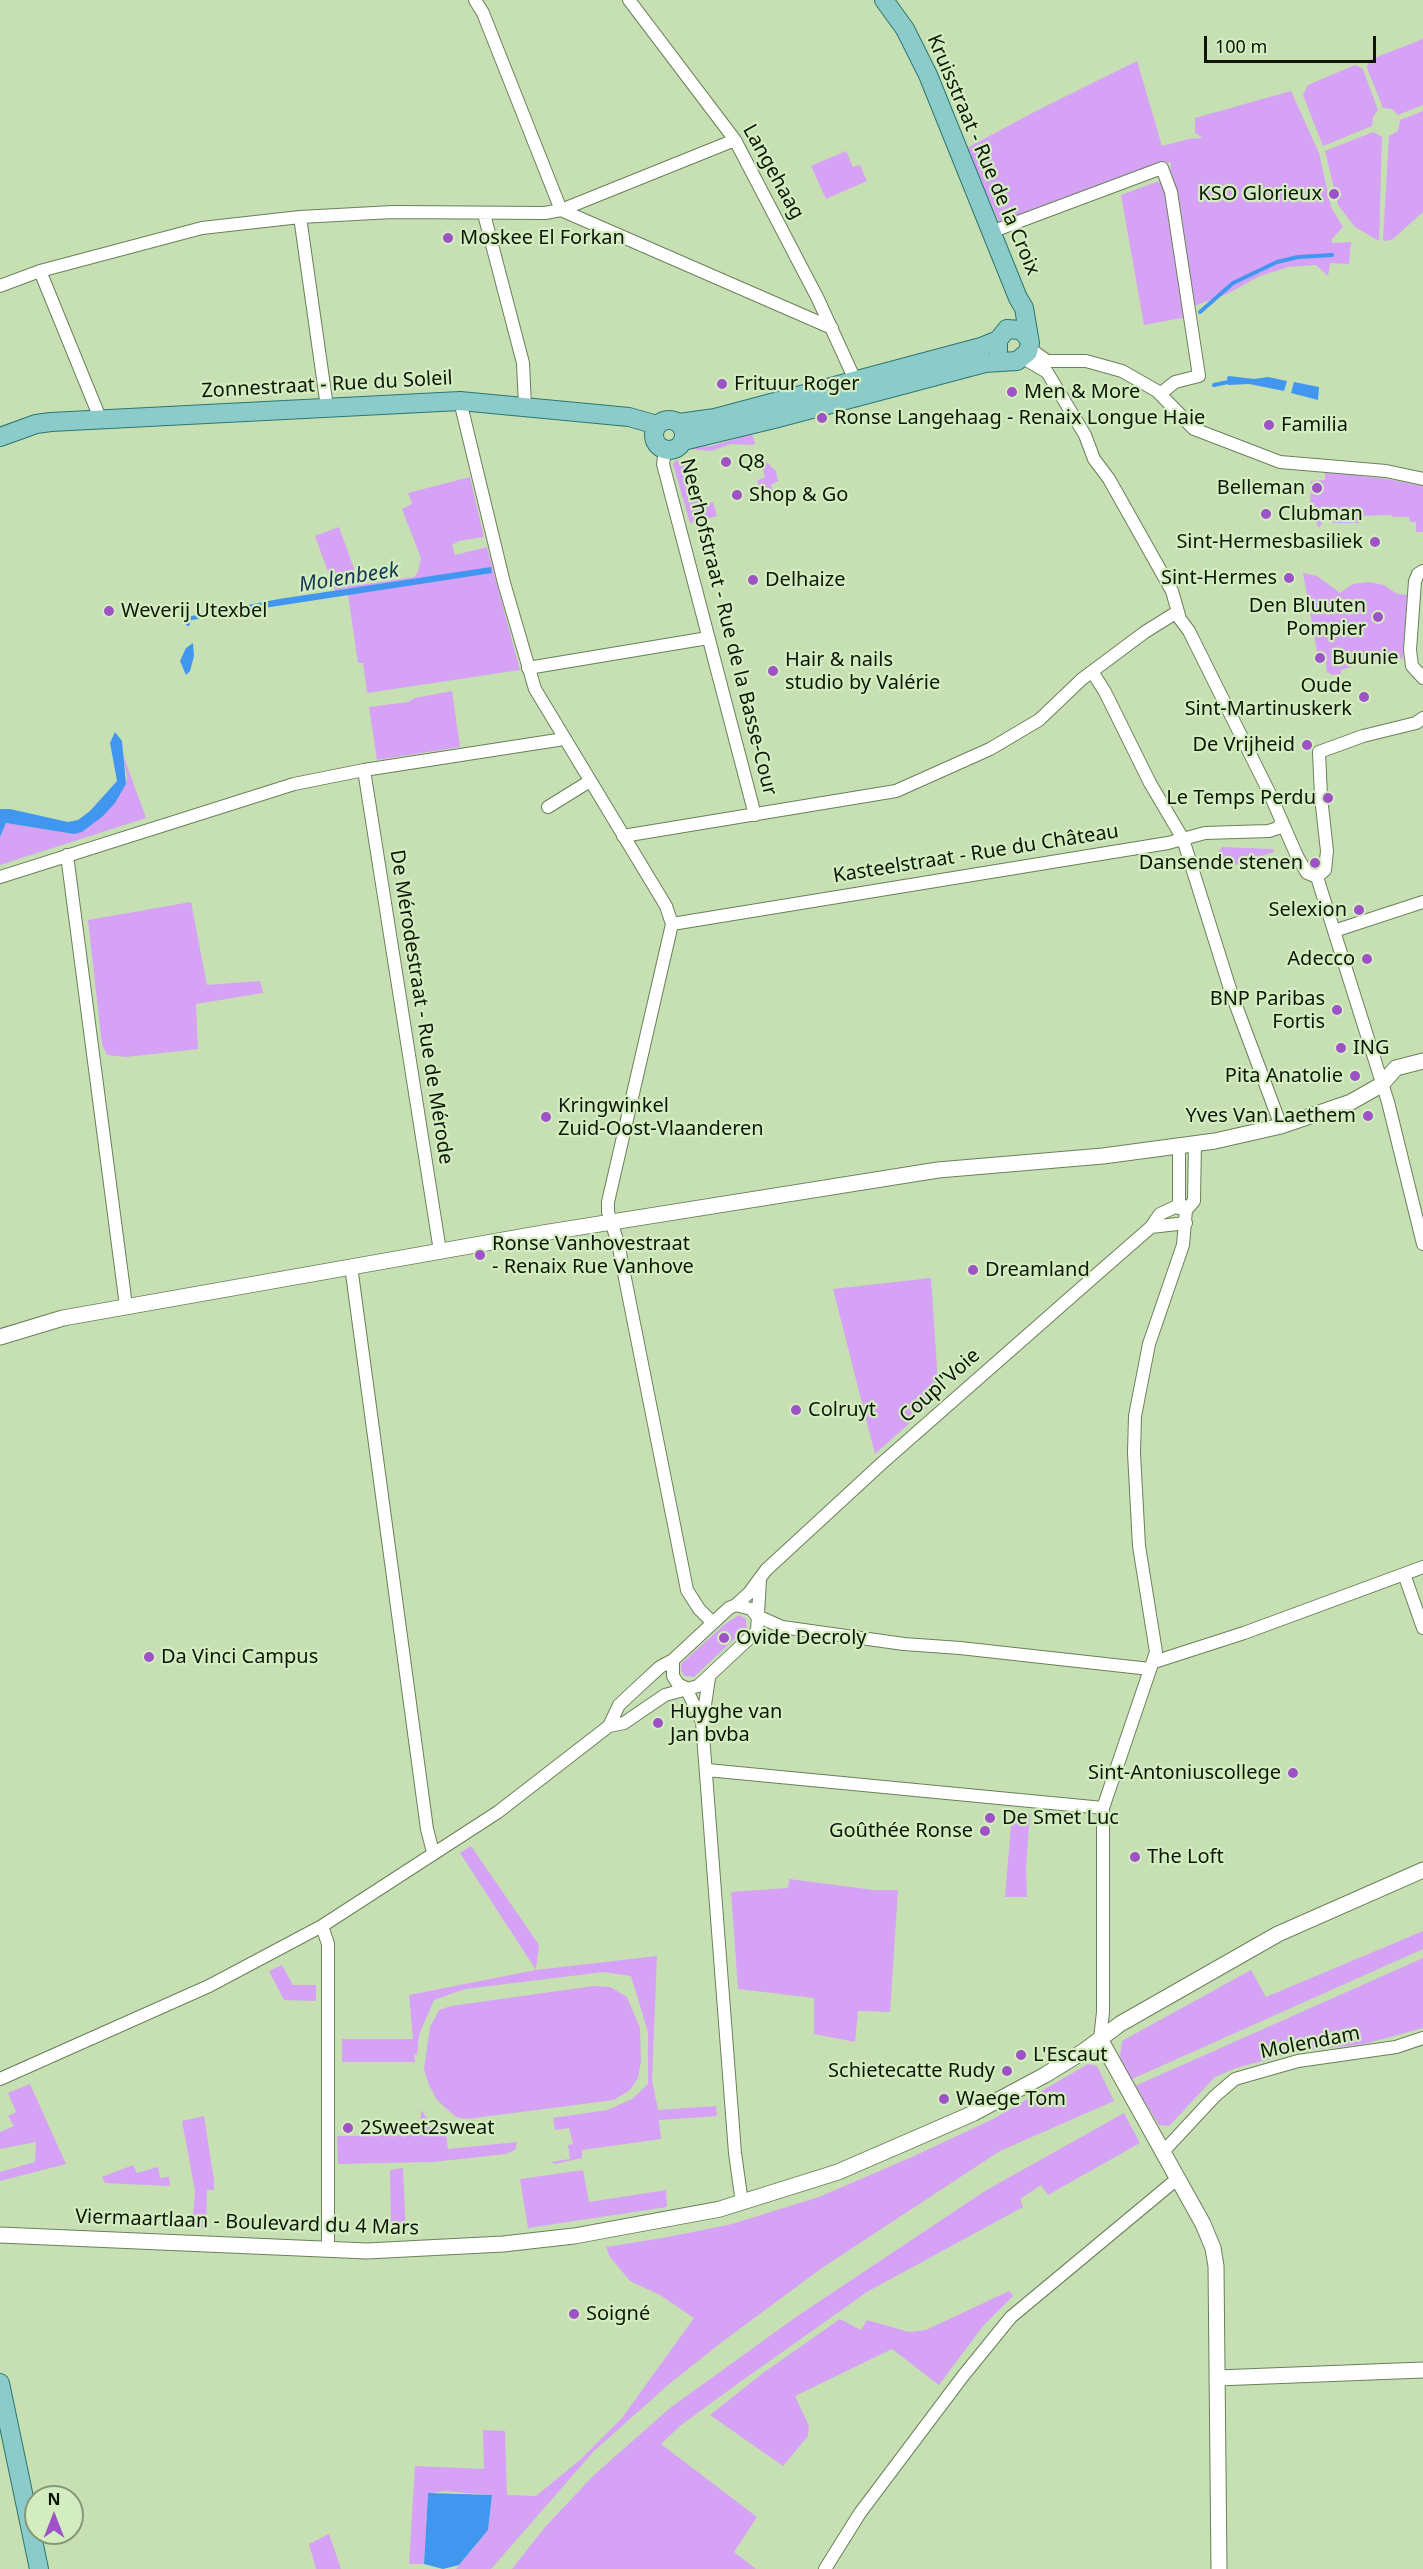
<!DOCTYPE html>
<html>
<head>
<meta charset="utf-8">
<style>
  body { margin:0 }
  #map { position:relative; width:1423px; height:2569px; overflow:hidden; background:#c6e0b4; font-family:"Noto Sans",sans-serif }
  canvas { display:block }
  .north { position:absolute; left:24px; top:2485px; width:60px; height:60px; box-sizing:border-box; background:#d3edc0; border:2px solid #849776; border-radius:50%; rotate:0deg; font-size:16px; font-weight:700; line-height:24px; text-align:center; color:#0e1707 }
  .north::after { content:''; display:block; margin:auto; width:21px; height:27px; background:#9d52c5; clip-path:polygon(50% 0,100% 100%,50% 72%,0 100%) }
  .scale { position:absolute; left:1204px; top:36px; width:172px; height:27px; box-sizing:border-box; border:3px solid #0e1707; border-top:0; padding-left:8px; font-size:18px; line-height:21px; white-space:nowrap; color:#0e1707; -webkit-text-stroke:4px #d3edc0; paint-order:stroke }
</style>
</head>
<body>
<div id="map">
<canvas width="1423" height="2569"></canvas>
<div class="north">N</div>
<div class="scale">100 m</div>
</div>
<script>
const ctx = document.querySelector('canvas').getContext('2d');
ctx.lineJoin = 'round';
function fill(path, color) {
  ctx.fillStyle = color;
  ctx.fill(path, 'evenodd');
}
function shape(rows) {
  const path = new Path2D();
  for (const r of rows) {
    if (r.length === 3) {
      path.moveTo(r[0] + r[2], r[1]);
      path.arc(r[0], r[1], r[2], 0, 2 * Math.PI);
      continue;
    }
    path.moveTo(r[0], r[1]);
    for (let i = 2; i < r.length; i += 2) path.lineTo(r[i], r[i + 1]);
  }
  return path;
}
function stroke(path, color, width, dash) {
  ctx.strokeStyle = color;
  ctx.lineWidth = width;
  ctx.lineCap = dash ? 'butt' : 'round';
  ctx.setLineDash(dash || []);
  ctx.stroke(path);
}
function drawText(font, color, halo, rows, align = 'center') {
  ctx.font = font + ' "Noto Sans",sans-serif';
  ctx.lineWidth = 4.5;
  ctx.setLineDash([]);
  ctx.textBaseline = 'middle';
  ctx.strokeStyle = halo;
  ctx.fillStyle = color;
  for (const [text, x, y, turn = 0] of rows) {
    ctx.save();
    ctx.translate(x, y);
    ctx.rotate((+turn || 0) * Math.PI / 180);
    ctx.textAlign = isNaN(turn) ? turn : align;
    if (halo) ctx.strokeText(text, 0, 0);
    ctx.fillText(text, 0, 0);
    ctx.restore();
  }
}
fill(shape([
  [1423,39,1423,105,1398,115,1392,109,1383,108,1367,68,1369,60],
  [1137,61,1162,146,1189,139,1203,138,1195,133,1195,118,1291,91,1319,153,1331,207,1343,227,1332,239,1332,243,1351,242,1349,264,1330,263,1328,276,1316,265,1288,267,1260,276,1227,294,1194,306,1170,175,1171,162,999,222,967,148,1036,111],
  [1355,65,1363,69,1378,110,1373,117,1372,126,1323,146,1303,95,1308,85],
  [1423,111,1423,212,1393,239,1386,241,1383,240,1389,136,1398,131,1400,120],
  [1373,132,1382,137,1379,241,1355,227,1338,205,1325,151],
  [846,151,853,167,860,165,867,181,826,199,811,166],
  [1159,181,1166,192,1187,317,1144,325,1121,195],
  [752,434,755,444,752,445,731,444,711,451,690,449,691,447,711,446],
  [759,455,776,471,778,481,771,485,775,497,768,499,765,490,760,491,757,481,765,477,759,456,749,457],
  [676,460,689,464,689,467,681,469,689,498,697,496,700,505,713,502,717,516,690,523,673,464],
  [1325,472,1387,479,1423,486,1423,532,1416,532,1416,522,1410,522,1409,517,1393,517,1392,515,1359,516,1359,523,1333,523,1332,517,1326,516,1319,528,1310,511,1311,481,1325,480],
  [470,477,484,537,459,541,452,545,455,555,487,547,520,670,367,693,363,663,358,663,347,588,335,591,315,536,339,527,360,585,414,577,418,572,421,558,402,509,412,504,408,493],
  [1303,573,1317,576,1340,593,1353,584,1369,582,1384,585,1397,594,1407,595,1403,658,1354,666,1341,670,1341,674,1331,675,1330,673,1327,673,1325,656,1318,657],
  [452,691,460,747,377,760,369,707,408,702,415,698],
  [121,749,146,818,0,865,0,837,6,823,74,834,90,826,126,784,127,776],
  [1222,847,1273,849,1274,852,1225,868,1218,853],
  [191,902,207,985,260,981,263,993,196,1004,198,1049,126,1057,107,1055,102,1045,88,920],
  [931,1278,939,1397,875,1454,833,1289],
  [739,1615,746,1619,747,1627,694,1677,684,1676,681,1670,681,1664,725,1624],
  [1012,1813,1030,1814,1026,1867,1027,1897,1005,1897],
  [471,1846,539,1945,536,1970,657,1956,652,2080,658,2110,716,2106,717,2116,659,2120,661,2139,582,2150,582,2158,555,2164,551,2162,570,2159,568,2145,573,2144,569,2128,555,2130,553,2118,607,2110,632,2099,648,2084,648,2032,631,1976,604,1972,465,1989,434,2000,419,2035,417,2055,414,2054,415,2062,342,2062,342,2039,413,2039,409,1995,536,1970,460,1853],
  [789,1879,874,1890,898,1890,890,2012,858,2011,855,2042,814,2034,814,1998,738,1989,731,1892,788,1888],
  [1423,1931,1423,1949,1130,2080,1120,2057,1122,2041,1251,1970,1266,1997],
  [1423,1958,1423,2028,1364,2044,1300,2051,1236,2068,1215,2077,1169,2126,1159,2125,1135,2086],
  [282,1965,293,1985,316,1985,316,2001,284,2000,269,1971],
  [594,1986,610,1987,627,1997,640,2028,641,2061,638,2078,630,2090,614,2100,467,2119,456,2117,437,2100,429,2085,424,2069,430,2027,439,2010,451,2006],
  [1088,2064,1097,2066,1114,2101,1000,2151,822,2268,722,2342,668,2385,594,2451,491,2569,456,2569,488,2530,492,2495,443,2491,428,2494,424,2564,409,2564,415,2466,484,2469,483,2430,505,2431,507,2495,536,2496,581,2459,622,2418,694,2318,660,2295,630,2281,610,2257,606,2247,668,2237,732,2224,819,2197,912,2157,993,2119],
  [30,2084,66,2164,0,2181,0,2172,35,2162,36,2142,0,2149,0,2132,14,2126,8,2116,16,2112,8,2093],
  [421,2110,427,2118,424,2121,432,2130,444,2120,465,2128,465,2132,446,2135,448,2149,517,2142,515,2150,506,2154,433,2162,338,2164,337,2136,421,2135],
  [1124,2113,1140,2143,1048,2195,1041,2185,1020,2199,1023,2207,867,2292,733,2387,680,2426,661,2444,757,2517,734,2552,756,2569,512,2569,545,2527,594,2475,670,2408,796,2317,985,2191],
  [204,2116,214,2180,214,2190,207,2190,206,2229,192,2228,195,2191,182,2121],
  [133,2165,137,2173,158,2167,160,2178,169,2177,170,2186,105,2183,102,2177],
  [403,2168,406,2234,391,2234,390,2170],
  [583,2170,589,2202,666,2190,667,2207,528,2228,520,2179],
  [1009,2291,1013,2296,983,2326,939,2385,892,2349,795,2396,809,2426,808,2436,783,2466,710,2415,763,2373,840,2319,861,2330,867,2320,909,2332,926,2330],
  [329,2534,341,2569,316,2569,309,2544]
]), '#d6a2f5');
fill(shape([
  [1229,376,1254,379,1268,377,1287,381,1284,391,1249,384,1228,385,1227,377],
  [1294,382,1319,387,1318,400,1291,393],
  [491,567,492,573,212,616,212,612,279,599],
  [193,643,194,656,190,671,186,675,180,661,186,648],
  [115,732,122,741,126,784,115,803,103,816,82,832,74,834,6,823,0,837,0,809,10,809,68,822,78,820,90,811,117,781,110,743],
  [428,2493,492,2495,488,2530,459,2565,443,2569,424,2564]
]), '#4197f0');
stroke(shape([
  [1200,312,1233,283,1277,262,1298,257,1332,255],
  [1214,385,1233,381],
  [188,624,187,619,202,616]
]), '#4197f0', 4);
const minor = shape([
  [475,0,483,13,561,210],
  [629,0,735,140,818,299,855,380],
  [561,210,832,328],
  [484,214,523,363,525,406],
  [300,217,327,407],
  [991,232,1162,168,1171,192,1199,376,1175,382,1160,394],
  [40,271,100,418],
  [0,286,40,271,202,228,300,217,393,212,545,213,561,210,735,140],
  [1029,348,1047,361,1086,361,1122,371,1157,391,1194,429,1280,462,1386,471,1423,479],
  [1023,358,1047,372,1085,435,1094,459,1109,479,1172,591,1180,619,1189,631,1269,792,1297,856,1307,873,1317,877],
  [460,401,504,583,535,689,666,906,672,924,608,1202,608,1212,618,1243,687,1590,699,1609,712,1622],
  [665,450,663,464,755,815],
  [1423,571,1418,574,1415,581,1410,650,1412,666,1423,678],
  [528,668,708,638],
  [1093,673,1105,692,1150,783,1183,839,1231,992,1281,1126],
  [364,770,440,1251],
  [548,807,590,781],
  [623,836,896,791,990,749,1039,720,1082,679,1145,632,1177,612],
  [67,855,126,1306],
  [0,877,294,784,364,770,564,739],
  [1317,877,1388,1102,1423,1244],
  [1317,877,1325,870,1327,851,1321,797,1319,752,1363,736,1416,723,1423,718],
  [672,924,1168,843,1205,833,1269,831,1278,828,1282,821],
  [1334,931,1423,902],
  [1179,1145,1179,1202,1186,1210],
  [1151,1227,1186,1223],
  [351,1266,427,1829,433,1852],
  [1404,1574,1423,1628],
  [736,1605,749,1593,766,1570,881,1464,1104,1268,1151,1227,1160,1214,1175,1207,1186,1210],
  [673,1660,673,1676,678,1684,686,1688,702,1722,735,2153,742,2203],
  [1154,1662,1244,1633,1423,1567],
  [703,1718,709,1678],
  [609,1726,619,1705,635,1690,660,1667,673,1660,729,1608,736,1605,751,1609,757,1616,782,1627,904,1644,960,1648,1150,1669],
  [707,1770,1103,1808],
  [322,1926,328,1944,328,2249],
  [1100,2039,1103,2012,1103,1808,1156,1652,1139,1546,1134,1453,1135,1416,1149,1344,1183,1245,1186,1210,1194,1201,1195,1143],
  [0,2079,209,1986,322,1926,498,1812,609,1726,624,1723,665,1695,698,1686,757,1631,760,1579],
  [1162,2153,1215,2096,1235,2079,1298,2061,1396,2047,1423,2038],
  [825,2569,860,2513,963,2376,1011,2317,1177,2179]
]);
const tertiary = shape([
  [0,1337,63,1318,543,1233,938,1170,1103,1156,1215,1141,1281,1126,1351,1102,1381,1085,1396,1068,1423,1061],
  [1100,2039,1203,2224,1213,2248,1216,2266,1219,2569],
  [0,2235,367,2251,503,2244,574,2236,720,2209,838,2172,974,2113,1045,2075,1084,2051,1120,2024,1278,1934,1423,1870],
  [1217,2378,1423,2370]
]);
const primary = shape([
  [998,350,998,340,1007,329,1021,330,1028,338],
  [669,435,15],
  [679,423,715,418,981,347,998,340],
  [0,437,36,424,51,422,460,401,629,417,657,425],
  [683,441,774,419,985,363,1017,361,1028,352,1030,343,1024,308,1018,298,928,75,905,29,884,0],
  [0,2383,39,2569]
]);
stroke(minor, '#698058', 14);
stroke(tertiary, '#698058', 17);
stroke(primary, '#2d766e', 20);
stroke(minor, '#fff', 12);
stroke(tertiary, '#fff', 15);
stroke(primary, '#8bcbca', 18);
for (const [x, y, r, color] of [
  [1334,194,6,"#9d52c5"],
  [448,238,6,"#9d52c5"],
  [722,384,6,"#9d52c5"],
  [1012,392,6,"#9d52c5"],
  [822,418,6,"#9d52c5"],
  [1269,425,6,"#9d52c5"],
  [726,462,6,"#9d52c5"],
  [1317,488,6,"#9d52c5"],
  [737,495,6,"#9d52c5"],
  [1266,514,6,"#9d52c5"],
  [1375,542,6,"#9d52c5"],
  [1289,578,6,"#9d52c5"],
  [753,580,6,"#9d52c5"],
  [109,611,6,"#9d52c5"],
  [1378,617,6,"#9d52c5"],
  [1320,658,6,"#9d52c5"],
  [773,671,6,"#9d52c5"],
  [1364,697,6,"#9d52c5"],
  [1307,745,6,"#9d52c5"],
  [1328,798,6,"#9d52c5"],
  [1315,863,6,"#9d52c5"],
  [1359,910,6,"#9d52c5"],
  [1367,959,6,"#9d52c5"],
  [1337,1010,6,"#9d52c5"],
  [1341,1048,6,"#9d52c5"],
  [1355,1076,6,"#9d52c5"],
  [1368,1116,6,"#9d52c5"],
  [546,1117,6,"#9d52c5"],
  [480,1255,6,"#9d52c5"],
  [973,1270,6,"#9d52c5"],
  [796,1410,6,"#9d52c5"],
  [724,1638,6,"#9d52c5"],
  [149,1657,6,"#9d52c5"],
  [658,1723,6,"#9d52c5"],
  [1293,1773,6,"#9d52c5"],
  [990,1818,6,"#9d52c5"],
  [985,1831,6,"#9d52c5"],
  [1135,1857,6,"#9d52c5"],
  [1021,2055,6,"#9d52c5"],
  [1007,2071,6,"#9d52c5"],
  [944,2099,6,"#9d52c5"],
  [348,2128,6,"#9d52c5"],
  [574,2314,6,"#9d52c5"]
]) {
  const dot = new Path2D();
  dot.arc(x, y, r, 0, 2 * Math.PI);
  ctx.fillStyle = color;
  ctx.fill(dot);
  stroke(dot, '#d3edc0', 2);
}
drawText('20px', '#0e1707', '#d3edc0', [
  ["Kruisstraat - Rue de la Croix",983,155,67],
  ["Langehaag",773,172,61],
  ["Zonnestraat - Rue du Soleil",327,385,-3],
  ["Neerhofstraat - Rue de la Basse-Cour",728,627,76],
  ["Kasteelstraat - Rue du Château",976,854,-9],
  ["De Mérodestraat - Rue de Mérode",421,1007,81],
  ["Coupl'Voie",940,1386,-42],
  ["Molendam",1310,2043,-11],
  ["Viermaartlaan - Boulevard du 4 Mars",247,2223,2]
]);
drawText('20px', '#0e1707', '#d3edc0', [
  ["KSO Glorieux",1322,194,"right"],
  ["Moskee El Forkan",460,238],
  ["Frituur Roger",734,384],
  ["Men & More",1024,392],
  ["Ronse Langehaag - Renaix Longue Haie",834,418],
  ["Familia",1281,425],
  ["Q8",738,462],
  ["Belleman",1305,488,"right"],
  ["Shop & Go",749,495],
  ["Clubman",1278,514],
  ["Sint-Hermesbasiliek",1363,542,"right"],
  ["Sint-Hermes",1277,578,"right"],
  ["Delhaize",765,580],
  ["Den Bluuten",1366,606,"right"],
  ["Pompier",1366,629,"right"],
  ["Weverij Utexbel",121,611],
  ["Buunie",1332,658],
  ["Hair & nails",785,660],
  ["studio by Valérie",785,683],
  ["Oude",1352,686,"right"],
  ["Sint-Martinuskerk",1352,709,"right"],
  ["De Vrijheid",1295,745,"right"],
  ["Le Temps Perdu",1316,798,"right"],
  ["Dansende stenen",1303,863,"right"],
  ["Selexion",1347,910,"right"],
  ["Adecco",1355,959,"right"],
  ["BNP Paribas",1325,999,"right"],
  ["Fortis",1325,1022,"right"],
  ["ING",1353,1048],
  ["Pita Anatolie",1343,1076,"right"],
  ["Kringwinkel",558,1106],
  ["Zuid-Oost-Vlaanderen",558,1129],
  ["Yves Van Laethem",1356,1116,"right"],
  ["Ronse Vanhovestraat",492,1244],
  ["- Renaix Rue Vanhove",492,1267],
  ["Dreamland",985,1270],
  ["Colruyt",808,1410],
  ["Ovide Decroly",736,1638],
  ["Da Vinci Campus",161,1657],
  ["Huyghe van",670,1712],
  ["Jan bvba",670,1735],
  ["Sint-Antoniuscollege",1281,1773,"right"],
  ["De Smet Luc",1002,1818],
  ["Goûthée Ronse",973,1831,"right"],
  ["The Loft",1147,1857],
  ["L'Escaut",1033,2055],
  ["Schietecatte Rudy",995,2071,"right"],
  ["Waege Tom",956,2099],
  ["2Sweet2sweat",360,2128],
  ["Soigné",586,2314]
], 'left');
drawText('italic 21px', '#143659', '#d3edc0', [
  ["Molenbeek",349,578,-9]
]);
</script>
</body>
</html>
